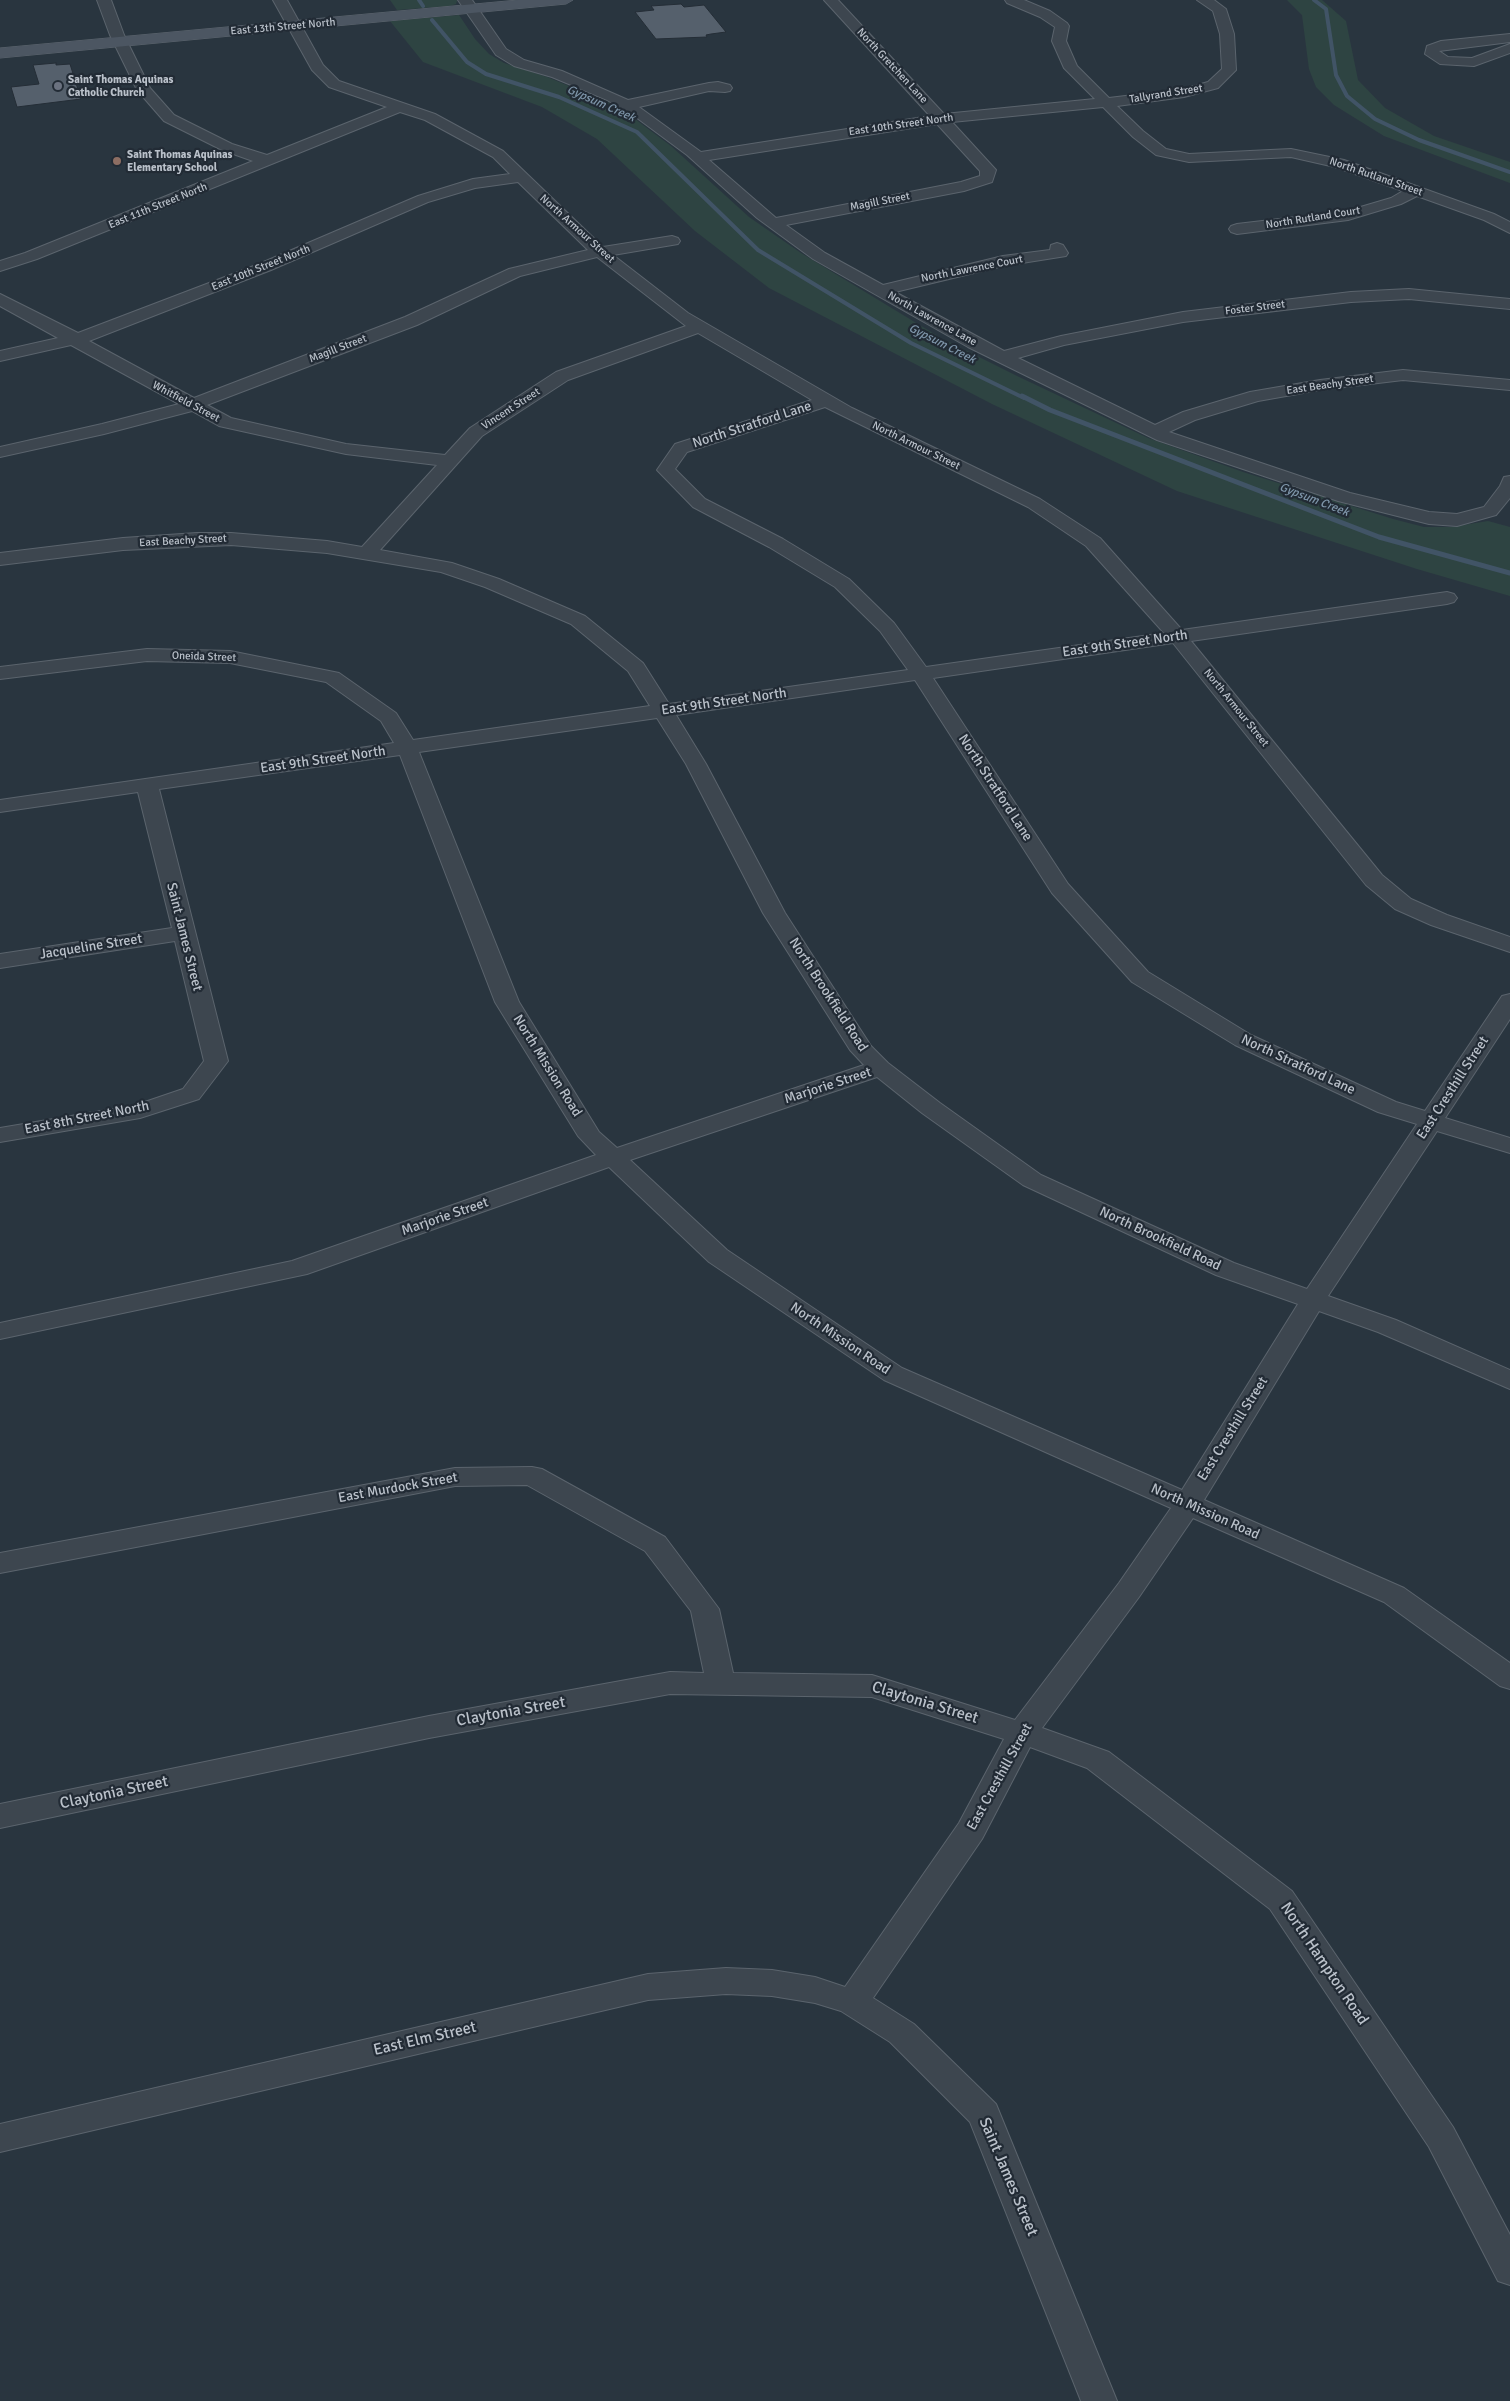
<!DOCTYPE html>
<html>
<head>
<meta charset="utf-8">
<style>
  body { margin:0 }
  canvas { display:block; background:#29353f }
</style>
</head>
<body>
<canvas width="1510" height="2401"></canvas>
<script>
const ctx = document.querySelector('canvas').getContext('2d');
ctx.lineJoin = 'round';
function fill(path, color) {
  ctx.fillStyle = color;
  ctx.fill(path, 'evenodd');
}
function shape(rows) {
  const path = new Path2D();
  for (const r of rows) {
    path.moveTo(r[0], r[1]);
    for (let i = 2; i < r.length; i += 2) path.lineTo(r[i], r[i + 1]);
  }
  return path;
}
function stroke(path, color, width, dash) {
  ctx.strokeStyle = color;
  ctx.lineWidth = width;
  ctx.lineCap = dash ? 'butt' : 'round';
  ctx.setLineDash(dash || []);
  ctx.stroke(path);
}
function drawText(font, color, halo, rows, align = 'center') {
  ctx.font = font + ' Signika,sans-serif';
  ctx.lineWidth = 4.5;
  ctx.setLineDash([]);
  ctx.textBaseline = 'middle';
  ctx.strokeStyle = halo;
  ctx.fillStyle = color;
  for (const [text, x, y, turn = 0] of rows) {
    ctx.save();
    ctx.translate(x, y);
    ctx.rotate((+turn || 0) * Math.PI / 180);
    ctx.textAlign = isNaN(turn) ? turn : align;
    if (halo) ctx.strokeText(text, 0, 0);
    ctx.fillText(text, 0, 0);
    ctx.restore();
  }
}
fill(shape([
  [390,0,457,0,457,1,456,4,450,6,397,10],
  [1287,0,1322,0,1346,21,1358,80,1385,108,1434,136,1510,162,1510,183,1384,136,1334,105,1316,87,1309,69,1302,15],
  [459,15,475,39,489,54,504,63,547,77,608,102,631,116,671,146,749,217,801,253,941,338,1017,376,1148,438,1243,472,1393,519,1424,527,1451,527,1488,521,1510,527,1510,596,1417,569,1177,491,992,404,769,288,695,231,597,139,542,107,423,62,390,21]
]), '#2e4442');
stroke(shape([
  [419,0,423,6],
  [1314,0,1326,9,1336,75,1347,96,1375,119,1419,140,1510,172],
  [432,20,467,62,486,74,559,97,637,132,758,250,911,343,1024,398]
]), '#415466', 4);
stroke(shape([
  [1022,396,1050,410,1379,537,1510,573]
]), '#415466', 5);
const building = shape([
  [681,4,684,7,704,5,726,32,711,34,706,35,707,37,656,39,635,12,654,10,651,6,681,4],
  [56,63,56,65,70,64,81,99,17,107,11,87,39,84,33,65,56,63]
]);
fill(building, '#55606c');
stroke(building, '#242d36', 1);
const street = shape([
  [97,0,111,0,124,35,150,88,174,115,232,144,267,155,387,107,329,87,312,70,273,0,287,0,323,65,339,81,435,114,503,151,603,247,672,236,678,238,680,241,678,244,613,255,688,313,852,408,1040,499,1100,538,1182,630,1447,592,1454,594,1457,598,1454,602,1447,604,1191,641,1382,875,1411,899,1447,915,1510,937,1510,952,1431,925,1395,909,1366,885,1173,643,933,678,1068,884,1148,972,1251,1035,1396,1102,1425,1111,1502,996,1510,994,1510,1019,1445,1118,1510,1138,1510,1153,1437,1131,1328,1296,1396,1320,1510,1370,1510,1389,1378,1332,1319,1311,1204,1500,1404,1588,1510,1663,1510,1689,1500,1686,1384,1602,1193,1518,1139,1597,1042,1728,1109,1752,1292,1891,1453,2127,1510,2235,1510,2285,1498,2281,1429,2147,1270,1909,1087,1768,1030,1747,982,1839,873,1998,914,2024,996,2104,1117,2401,1081,2401,970,2122,890,2042,841,2011,815,2003,772,1996,726,1994,648,2000,0,2152,0,2124,648,1974,726,1968,772,1970,815,1977,845,1987,959,1823,1004,1739,872,1697,670,1694,429,1738,0,1828,0,1804,429,1716,670,1672,704,1673,691,1611,645,1551,527,1485,455,1486,0,1573,0,1553,455,1468,532,1467,542,1469,665,1537,719,1609,733,1673,872,1675,1015,1720,1119,1583,1171,1508,884,1380,709,1262,609,1167,307,1274,0,1339,0,1323,292,1261,596,1155,578,1136,495,1002,400,755,159,789,228,1061,199,1099,140,1118,0,1142,0,1128,136,1105,183,1089,204,1061,175,941,0,968,0,954,172,928,138,792,0,812,0,800,394,743,381,721,326,682,230,663,147,661,0,679,0,667,147,649,230,651,339,673,396,713,413,740,650,706,628,671,571,624,485,587,441,572,327,553,231,545,123,550,0,565,0,553,123,538,197,533,231,533,327,541,362,547,437,465,346,454,219,426,192,411,104,434,0,457,0,447,102,424,179,404,71,345,0,361,0,351,58,338,0,306,0,294,78,333,259,264,418,196,473,179,510,174,493,157,425,120,400,112,37,259,0,271,0,261,25,253,253,161,222,150,164,121,137,90,110,35,97,0],
  [518,182,588,250,509,269,405,317,194,398,89,341,271,270,428,202,475,188,518,182],
  [597,257,686,326,556,372,470,428,445,455,346,444,231,418,207,405,417,325,520,276,597,257],
  [698,333,812,400,675,444,657,470,693,507,769,547,835,587,880,631,908,670,669,704,643,663,585,616,499,579,452,563,380,550,482,436,568,380,698,333],
  [825,407,1028,507,1086,546,1164,633,926,667,894,623,849,579,783,539,705,499,675,469,687,452,825,407],
  [915,680,1052,893,1132,982,1235,1045,1378,1112,1417,1124,1307,1289,1234,1263,1041,1175,940,1103,888,1063,871,1046,785,913,706,764,676,715,915,680],
  [657,718,686,764,763,913,850,1050,864,1065,617,1148,599,1132,519,1002,419,752,657,718],
  [877,1077,922,1113,1023,1185,1216,1275,1298,1304,1182,1490,902,1368,727,1250,630,1160,877,1077],
  [458,0,472,0,506,49,524,60,562,71,628,100,709,83,718,82,730,85,732,88,730,91,725,92,709,91,639,107,701,152,930,116,824,0,838,0,944,114,1095,99,1064,68,1052,41,1055,27,1040,17,1007,3,1005,0,1024,0,1050,11,1067,23,1069,26,1066,41,1077,66,1109,98,1183,89,1208,82,1222,69,1220,34,1213,11,1197,0,1214,0,1226,9,1234,34,1236,70,1218,88,1184,97,1117,106,1143,131,1166,149,1189,154,1291,149,1344,160,1494,214,1510,222,1510,233,1484,220,1417,196,1401,204,1348,220,1237,234,1231,232,1229,229,1231,226,1237,224,1347,211,1391,198,1403,191,1335,167,1291,157,1189,162,1156,155,1133,137,1103,107,952,122,996,170,992,182,964,191,786,225,825,253,883,285,1003,256,1050,250,1051,245,1057,243,1063,245,1068,253,1066,256,1003,266,895,292,1004,351,1061,336,1183,312,1351,292,1409,289,1510,299,1510,309,1409,299,1351,302,1183,322,1064,345,1018,358,1155,425,1183,412,1250,392,1320,380,1403,370,1510,380,1510,390,1403,380,1320,390,1258,401,1195,420,1169,432,1350,493,1429,512,1457,514,1484,507,1500,486,1504,477,1510,476,1510,498,1496,515,1457,526,1429,524,1338,501,1157,440,968,347,813,259,757,218,687,155,633,115,607,100,552,77,514,66,496,55,458,0],
  [937,124,980,171,980,176,961,182,776,218,709,160,937,124],
  [1510,34,1510,42,1439,51,1448,57,1472,58,1510,44,1510,53,1474,66,1440,64,1425,54,1427,46,1441,41,1510,34]
]);
const secondary = shape([
  [518,0,573,0,566,4,0,58,0,48,518,0]
]);
stroke(street, '#5b646d', 2);
stroke(secondary, '#5b646d', 1);
fill(street, '#3d464f');
fill(secondary, '#4c5662');
for (const [x, y, r, color] of [
  [58,86,5,"#6b7280"],
  [117,161,5,"#8d6e63"]
]) {
  const dot = new Path2D();
  dot.arc(x, y, r, 0, 2 * Math.PI);
  ctx.fillStyle = color;
  ctx.fill(dot);
  stroke(dot, '#222b35', 2);
}
drawText('11px', '#bac1ca', '#222b35', [
  ["East 13th Street North",283,27,-5],
  ["North Gretchen Lane",892,66,47],
  ["Tallyrand Street",1166,94,-9],
  ["East 10th Street North",901,125,-8],
  ["North Rutland Street",1376,177,19],
  ["Magill Street",880,202,-11],
  ["East 11th Street North",158,206,-22],
  ["North Rutland Court",1313,218,-9],
  ["North Armour Street",577,229,42],
  ["East 10th Street North",261,268,-22],
  ["North Lawrence Court",972,269,-11],
  ["Foster Street",1255,308,-7],
  ["North Lawrence Lane",932,319,29],
  ["Magill Street",338,349,-21],
  ["East Beachy Street",1330,385,-8],
  ["Whitfield Street",186,402,28],
  ["Vincent Street",511,409,-33],
  ["North Armour Street",916,446,26],
  ["East Beachy Street",183,541,-3],
  ["Oneida Street",204,657,2],
  ["North Armour Street",1236,708,51]
]);
drawText('bold 11px', '#bac1ca', '#222b35', [
  ["Saint Thomas Aquinas",68,80],
  ["Catholic Church",68,93],
  ["Saint Thomas Aquinas",127,155],
  ["Elementary School",127,168]
], 'left');
drawText('italic 12px', '#7e95a9', '#222b35', [
  ["Gypsum Creek",601,104,24],
  ["Gypsum Creek",942,344,27],
  ["Gypsum Creek",1314,500,21]
]);
drawText('14px', '#bac1ca', '#222b35', [
  ["North Stratford Lane",752,425,-18],
  ["East 9th Street North",1125,644,-8],
  ["East 9th Street North",724,702,-8],
  ["East 9th Street North",323,760,-8],
  ["North Stratford Lane",995,788,57],
  ["Saint James Street",184,937,76],
  ["Jacqueline Street",91,947,-9],
  ["North Brookfield Road",828,995,57],
  ["North Stratford Lane",1298,1065,25],
  ["North Mission Road",547,1066,58],
  ["Marjorie Street",828,1086,-18],
  ["East Cresthill Street",1453,1088,-57],
  ["East 8th Street North",87,1118,-11],
  ["Marjorie Street",445,1217,-19],
  ["North Brookfield Road",1160,1239,25],
  ["North Mission Road",840,1339,34],
  ["East Cresthill Street",1233,1429,-58],
  ["East Murdock Street",398,1488,-10],
  ["North Mission Road",1205,1512,24],
  ["East Cresthill Street",1000,1777,-61]
]);
drawText('16px', '#bac1ca', '#222b35', [
  ["Claytonia Street",925,1703,17],
  ["Claytonia Street",511,1712,-10],
  ["Claytonia Street",114,1793,-12],
  ["North Hampton Road",1324,1964,56],
  ["East Elm Street",425,2039,-13],
  ["Saint James Street",1008,2177,67]
]);
</script>
</body>
</html>
